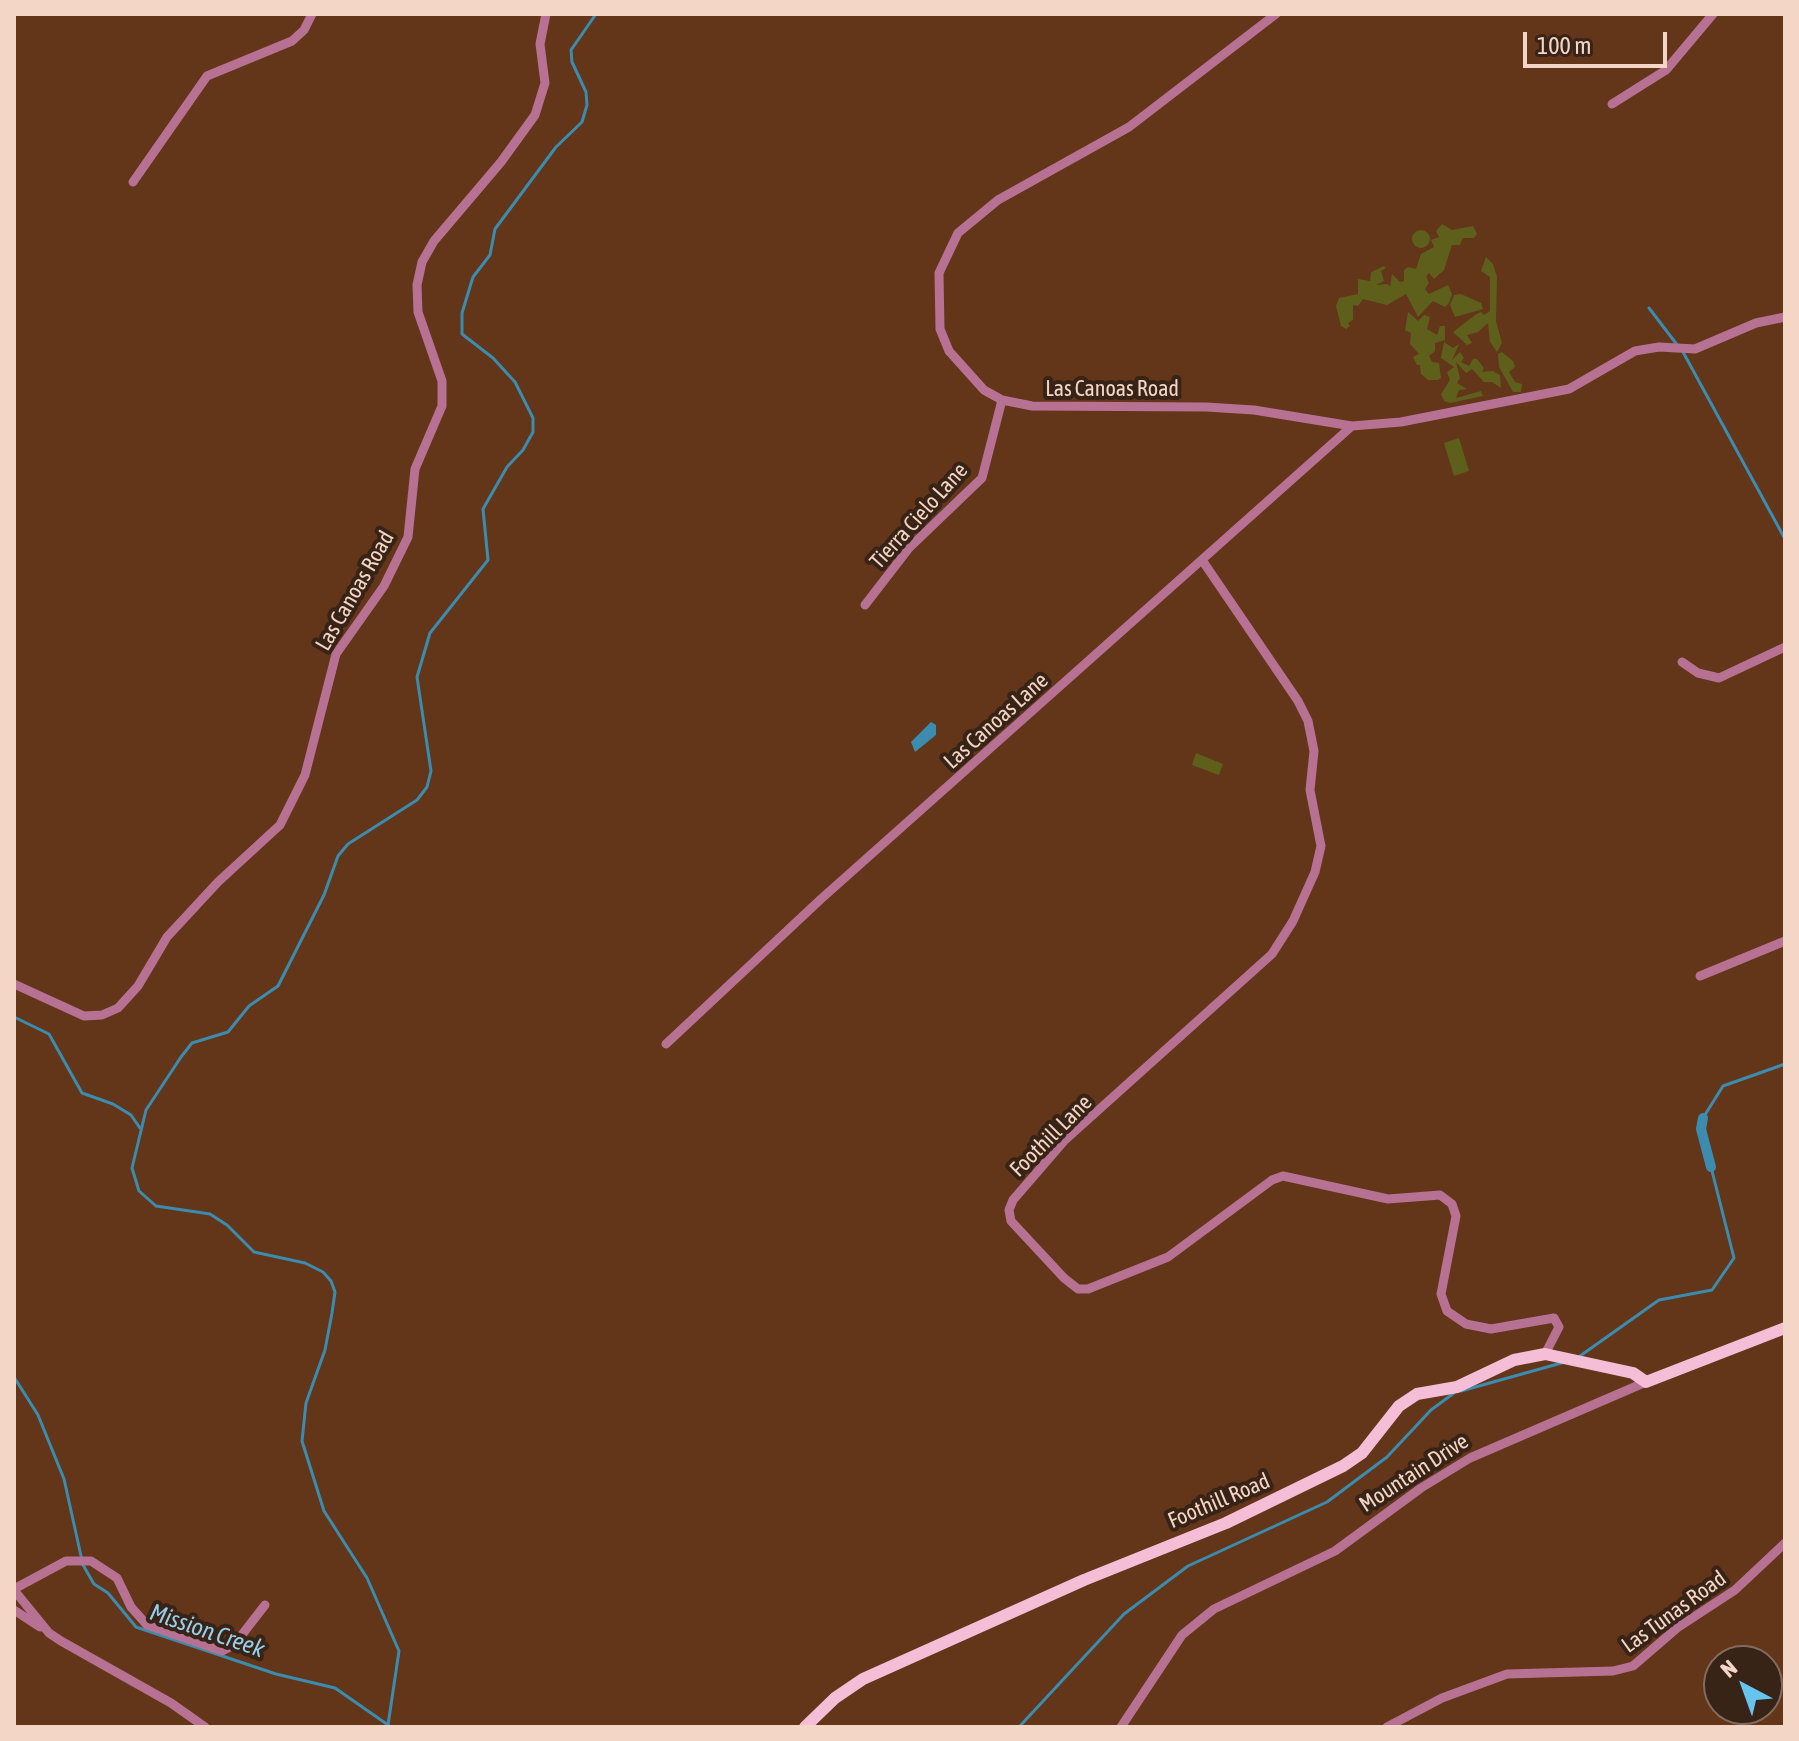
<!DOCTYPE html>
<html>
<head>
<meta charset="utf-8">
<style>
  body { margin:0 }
  #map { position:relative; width:1799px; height:1741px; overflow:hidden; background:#633519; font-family:"Asap Condensed",sans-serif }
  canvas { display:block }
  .frame { position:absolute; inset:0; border:16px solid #f3d6c6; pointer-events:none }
  .north { position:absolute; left:1703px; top:1645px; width:80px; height:80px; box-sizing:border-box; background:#382317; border:2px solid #836b5d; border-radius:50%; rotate:319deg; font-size:22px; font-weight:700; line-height:32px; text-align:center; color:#f3d6c6 }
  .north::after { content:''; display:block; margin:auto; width:28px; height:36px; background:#66c4ef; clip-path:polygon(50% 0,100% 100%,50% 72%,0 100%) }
  .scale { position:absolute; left:1523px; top:32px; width:144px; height:36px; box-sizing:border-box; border:4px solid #f3d6c6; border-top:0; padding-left:10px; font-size:24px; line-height:28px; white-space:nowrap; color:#f3d6c6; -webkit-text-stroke:6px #382317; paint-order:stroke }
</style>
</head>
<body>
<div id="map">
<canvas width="1799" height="1741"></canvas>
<div class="frame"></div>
<div class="north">N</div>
<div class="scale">100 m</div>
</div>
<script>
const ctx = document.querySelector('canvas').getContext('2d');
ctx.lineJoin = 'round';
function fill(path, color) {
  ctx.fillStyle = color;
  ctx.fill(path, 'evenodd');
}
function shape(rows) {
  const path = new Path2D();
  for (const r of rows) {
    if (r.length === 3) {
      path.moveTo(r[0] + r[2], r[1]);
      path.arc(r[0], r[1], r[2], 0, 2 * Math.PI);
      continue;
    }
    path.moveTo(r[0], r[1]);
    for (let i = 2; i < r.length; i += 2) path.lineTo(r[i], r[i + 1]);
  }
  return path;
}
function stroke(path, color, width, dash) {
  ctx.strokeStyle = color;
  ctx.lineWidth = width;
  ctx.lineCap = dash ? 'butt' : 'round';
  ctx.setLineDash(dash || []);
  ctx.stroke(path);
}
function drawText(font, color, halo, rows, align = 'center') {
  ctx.font = font + ' "Asap Condensed",sans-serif';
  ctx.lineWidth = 8;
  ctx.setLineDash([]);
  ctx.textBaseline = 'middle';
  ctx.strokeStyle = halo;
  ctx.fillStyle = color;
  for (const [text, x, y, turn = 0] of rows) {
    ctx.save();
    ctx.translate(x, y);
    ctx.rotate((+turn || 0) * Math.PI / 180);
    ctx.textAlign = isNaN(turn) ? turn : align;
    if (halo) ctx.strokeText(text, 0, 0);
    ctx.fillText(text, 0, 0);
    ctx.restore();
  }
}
fill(shape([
  [1442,224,1452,230,1473,226,1477,234,1474,238,1463,238,1460,245,1452,245,1444,270,1434,279,1429,273,1426,276,1429,283,1425,289,1429,294,1448,285,1452,294,1449,303,1445,307,1433,301,1418,317,1406,294,1387,305,1363,299,1358,306,1353,305,1353,320,1348,323,1350,326,1346,329,1341,326,1336,306,1339,298,1358,294,1358,279,1370,281,1371,272,1384,266,1386,268,1381,271,1384,281,1376,285,1388,284,1390,287,1392,274,1400,282,1404,281,1404,270,1408,267,1416,269,1421,254,1434,247,1431,240,1439,237,1436,231],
  [1421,239,9],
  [1486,257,1493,264,1497,277,1496,321,1502,343,1497,352,1490,342,1488,323,1478,332,1467,335,1472,343,1467,345,1453,332,1475,315,1481,312,1484,315,1490,311,1490,277,1481,271],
  [1461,294,1481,303,1483,309,1455,317,1450,305,1454,295],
  [1408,312,1418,321,1424,315,1430,317,1427,329,1437,335,1440,326,1445,326,1445,340,1435,343,1435,351,1429,356,1432,362,1439,363,1441,378,1438,380,1428,380,1421,374,1420,365,1417,365,1413,357,1419,354,1410,344,1411,333,1405,330],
  [1444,342,1453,348,1459,344,1452,360,1460,352,1464,358,1461,362,1469,366,1473,359,1477,359,1484,368,1482,372,1493,371,1500,375,1501,388,1492,382,1484,382,1472,369,1466,373,1456,362,1460,378,1457,383,1467,389,1459,390,1456,398,1481,391,1483,396,1450,403,1444,401,1441,394,1450,380,1447,372,1454,367,1441,358],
  [1502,352,1513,361,1515,367,1509,372,1515,382,1522,384,1521,392,1513,392,1499,367,1498,354],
  [1459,438,1469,471,1454,476,1444,443],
  [1196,753,1223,764,1219,775,1192,765]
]), '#5f5f1c');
fill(shape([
  [931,722,936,725,936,735,915,752,911,742]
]), '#3b8caf');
stroke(shape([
  [1649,308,1678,346],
  [1683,352,1785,539],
  [14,1017,49,1034,82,1093,113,1104,131,1115,140,1128],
  [1703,1118,1723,1086,1785,1064],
  [1580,1356,1659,1300,1712,1290,1734,1258,1711,1167],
  [14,1377,38,1415,64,1479,83,1565,94,1584,108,1593,136,1627,276,1674,335,1688,391,1727],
  [1461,1391,1565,1362],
  [388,1725,399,1651,367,1578,324,1511,302,1441,306,1403,325,1350,332,1313,335,1292,331,1281,323,1272,305,1263,254,1252,227,1225,210,1214,156,1206,139,1191,132,1168,146,1110,181,1057,192,1043,228,1032,249,1006,278,986,324,895,338,856,348,844,417,800,427,787,431,771,417,677,430,633,488,560,483,509,507,467,523,450,533,432,533,418,515,382,493,358,462,334,462,313,473,277,490,255,495,229,556,147,582,122,587,105,586,92,572,62,571,50,596,14],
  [1019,1727,1124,1614,1188,1566,1327,1502,1387,1457,1431,1410,1454,1393]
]), '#3b8caf', 3);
stroke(shape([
  [1703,1118,1701,1129,1711,1167]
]), '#3b8caf', 10);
stroke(shape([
  [1276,14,1129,127,998,200,958,233,939,273,940,329,949,351,984,390,1002,400,1032,406,1206,407,1254,410,1352,426,1401,422,1569,389,1635,351,1659,347,1695,349,1756,323,1785,317],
  [1612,104,1666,70,1713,14],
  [133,182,207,76,292,41,304,30,312,14],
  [1202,560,1298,701,1308,721,1314,751,1310,790,1321,846,1315,872,1293,921,1272,954,1064,1141,1013,1200,1009,1210,1011,1221,1064,1278,1078,1289,1088,1289,1168,1257,1272,1180,1283,1176,1388,1199,1440,1195,1452,1204,1456,1216,1441,1294,1447,1311,1466,1324,1491,1329,1554,1318,1559,1327,1545,1354],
  [865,605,909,548,982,478,1002,400],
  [1682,662,1698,673,1719,678,1785,647],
  [1700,976,1785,941],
  [14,984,84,1016,102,1015,118,1008,138,986,167,937,218,882,280,825,305,775,336,654,384,586,408,537,415,469,442,406,442,381,418,312,417,285,422,262,434,241,501,162,535,115,545,83,540,44,546,14],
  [666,1044,821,899,1352,426],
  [14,1589,66,1561,91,1561,117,1578,131,1607,147,1625,222,1651,234,1645,265,1605],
  [14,1590,49,1633,61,1641,171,1703,205,1727],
  [14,1610,40,1627],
  [1121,1727,1182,1635,1214,1609,1335,1551,1421,1488,1470,1458,1646,1382],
  [1387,1727,1442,1698,1507,1674,1613,1671,1633,1666,1677,1628,1735,1590,1785,1543]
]), '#b67193', 9);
stroke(shape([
  [805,1727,835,1698,863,1679,1084,1580,1226,1523,1343,1466,1362,1453,1399,1406,1417,1394,1457,1387,1514,1360,1545,1354,1633,1373,1646,1382,1785,1328]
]), '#f6bdd7', 12);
drawText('22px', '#f3d6c6', '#382317', [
  ["Las Canoas Road",1112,389],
  ["Tierra Cielo Lane",919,516,-48],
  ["Las Canoas Road",355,591,-60],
  ["Las Canoas Lane",996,721,-42],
  ["Foothill Lane",1051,1136,-45],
  ["Mountain Drive",1414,1473,-33],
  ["Foothill Road",1219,1501,-23],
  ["Las Tunas Road",1674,1612,-36]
]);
drawText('italic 24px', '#95d1ef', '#382317', [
  ["Mission Creek",207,1631,19]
]);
</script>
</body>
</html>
